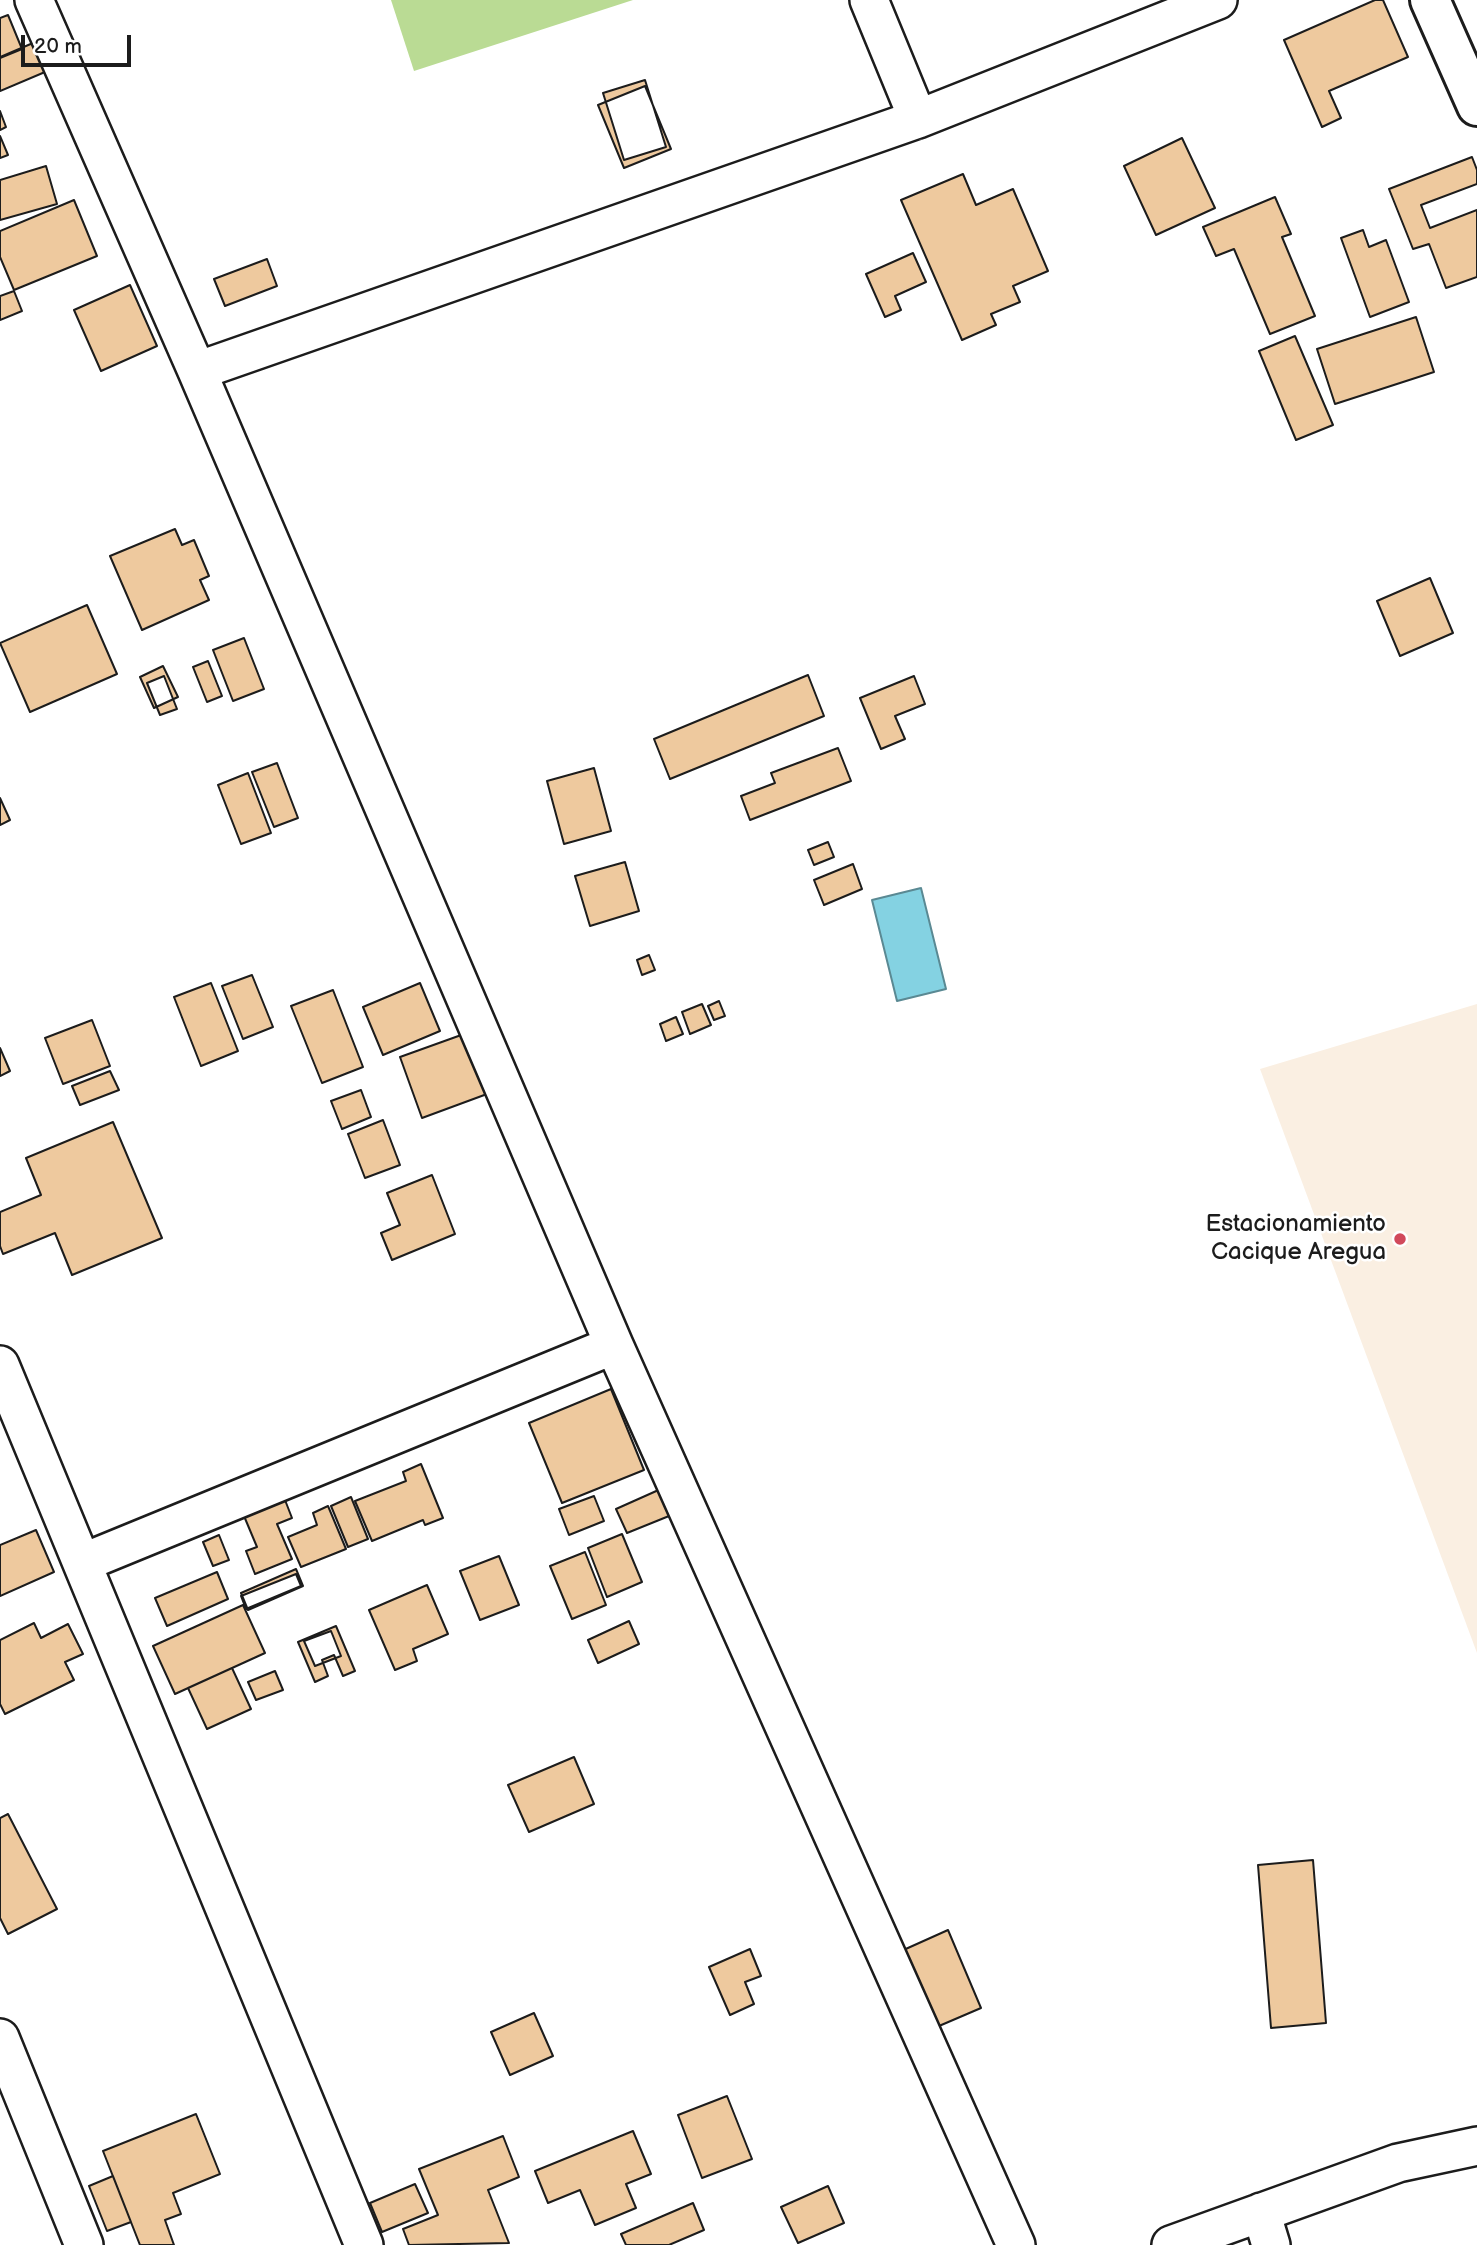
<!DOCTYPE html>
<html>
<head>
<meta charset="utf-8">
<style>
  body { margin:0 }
  #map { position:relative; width:1477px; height:2245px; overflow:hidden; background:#fff; font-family:"Balsamiq Sans",sans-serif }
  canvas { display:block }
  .scale { position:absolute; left:21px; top:35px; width:110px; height:32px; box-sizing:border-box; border:4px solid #1c1c1c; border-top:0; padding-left:9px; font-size:21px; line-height:24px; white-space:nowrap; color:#1c1c1c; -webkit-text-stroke:5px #fff; paint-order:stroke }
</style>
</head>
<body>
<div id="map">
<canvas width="1477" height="2245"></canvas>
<div class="scale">20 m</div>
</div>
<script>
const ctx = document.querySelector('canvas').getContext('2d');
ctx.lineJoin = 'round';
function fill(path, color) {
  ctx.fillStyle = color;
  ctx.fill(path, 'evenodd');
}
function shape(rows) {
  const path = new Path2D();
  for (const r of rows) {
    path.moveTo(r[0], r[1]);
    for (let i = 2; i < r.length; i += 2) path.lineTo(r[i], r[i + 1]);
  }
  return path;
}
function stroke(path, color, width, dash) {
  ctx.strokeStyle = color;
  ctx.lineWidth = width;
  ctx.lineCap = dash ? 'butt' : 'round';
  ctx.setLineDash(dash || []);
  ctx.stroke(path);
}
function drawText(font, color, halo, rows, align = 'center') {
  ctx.font = font + ' "Balsamiq Sans",sans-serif';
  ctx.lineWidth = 5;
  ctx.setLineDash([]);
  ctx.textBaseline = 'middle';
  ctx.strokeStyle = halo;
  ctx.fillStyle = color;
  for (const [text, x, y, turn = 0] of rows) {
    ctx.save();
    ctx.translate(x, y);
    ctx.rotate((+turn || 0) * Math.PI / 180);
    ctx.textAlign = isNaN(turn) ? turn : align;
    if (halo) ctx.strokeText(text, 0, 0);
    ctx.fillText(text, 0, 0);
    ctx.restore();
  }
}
fill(shape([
  [1477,1004,1477,1653,1260,1069]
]), '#faefe2');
fill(shape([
  [391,0,633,0,414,71]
]), '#badb94');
const water = shape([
  [921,888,946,989,897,1001,872,900,921,888]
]);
fill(water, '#84d2e2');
stroke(water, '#5a8993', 2);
const building = shape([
  [1375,0,1383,0,1408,57,1329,91,1341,118,1322,127,1284,40,1375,0],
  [8,15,22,49,0,58,0,18,8,15],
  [33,43,45,72,0,91,0,57,33,43],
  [645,80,666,147,624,160,603,93,645,80],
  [645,86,671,149,624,168,598,105,645,86],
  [0,111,6,127,0,130,0,111],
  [0,136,8,155,0,158,0,136],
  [1182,138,1215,208,1156,235,1124,166,1182,138],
  [1472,157,1477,170,1477,184,1421,205,1430,228,1477,210,1477,277,1446,288,1429,244,1413,249,1389,189,1472,157],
  [46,166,57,204,0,220,0,180,46,166],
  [963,174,976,205,1013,189,1048,271,1013,286,1020,302,991,314,996,325,962,340,901,200,963,174],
  [1275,197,1291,234,1282,237,1315,316,1270,334,1234,249,1216,256,1203,227,1275,197],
  [74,200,97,256,14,290,0,257,0,231,74,200],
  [1363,230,1369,247,1386,240,1409,302,1370,317,1341,238,1363,230],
  [913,253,926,282,895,296,901,310,885,317,866,274,913,253],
  [267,259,277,286,225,306,214,279,267,259],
  [130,285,157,346,101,371,74,310,130,285],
  [14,291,22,311,0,320,0,296,14,291],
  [1416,317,1434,372,1335,404,1317,349,1416,317],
  [1295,336,1333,425,1296,440,1259,351,1295,336],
  [175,529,182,545,194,540,209,576,200,580,209,600,142,630,110,556,175,529],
  [1430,578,1453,633,1400,656,1377,601,1430,578],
  [87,605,117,674,30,712,0,643,87,605],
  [244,638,264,689,233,701,213,650,244,638],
  [208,661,222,696,207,702,193,667,208,661],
  [163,666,178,697,154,708,140,677,163,666],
  [808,675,824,716,670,779,654,739,808,675],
  [164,676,177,709,160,715,147,683,164,676],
  [914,676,925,704,895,716,905,739,881,749,860,698,914,676],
  [838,748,851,781,750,820,741,796,775,783,771,773,838,748],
  [277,763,298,818,274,827,252,772,277,763],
  [594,768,611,831,564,844,547,781,594,768],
  [248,773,271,833,241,844,218,785,248,773],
  [0,798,10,820,0,825,0,798],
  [828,842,834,857,814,865,808,850,828,842],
  [625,862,639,911,590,926,575,876,625,862],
  [853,864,862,889,824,905,814,880,853,864],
  [649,955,655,970,642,975,637,960,649,955],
  [252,975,273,1027,243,1039,222,986,252,975],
  [211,983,238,1051,201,1066,174,997,211,983],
  [420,983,440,1031,383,1055,363,1007,420,983],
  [333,990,363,1067,322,1083,291,1006,333,990],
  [719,1001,725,1016,714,1020,708,1006,719,1001],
  [702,1004,711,1025,690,1034,682,1012,702,1004],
  [676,1017,683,1034,666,1041,660,1024,676,1017],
  [92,1020,110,1066,63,1084,45,1038,92,1020],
  [464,1034,487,1094,422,1118,400,1057,464,1034],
  [0,1048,10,1071,0,1076,0,1048],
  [110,1071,119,1090,80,1105,72,1086,110,1071],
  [361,1090,371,1117,342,1129,331,1101,361,1090],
  [383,1120,400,1165,365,1178,348,1134,383,1120],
  [113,1122,162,1238,72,1275,55,1233,3,1254,0,1246,0,1212,41,1195,26,1158,113,1122],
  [432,1175,455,1234,392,1260,381,1233,400,1225,387,1193,432,1175],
  [611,1389,644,1470,562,1503,529,1423,611,1389],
  [421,1464,443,1518,425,1525,423,1520,372,1541,355,1501,406,1481,403,1472,421,1464],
  [663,1488,674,1514,627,1533,616,1509,663,1488],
  [594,1496,604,1521,569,1535,559,1509,594,1496],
  [351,1497,368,1539,348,1547,331,1506,351,1497],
  [285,1500,292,1518,277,1524,292,1559,255,1574,246,1551,257,1547,244,1516,285,1500],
  [328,1506,346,1549,301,1567,288,1537,317,1525,313,1513,328,1506],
  [36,1530,54,1572,0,1596,0,1545,36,1530],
  [622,1534,642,1582,607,1597,588,1548,622,1534],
  [219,1535,229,1560,213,1566,203,1542,219,1535],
  [585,1552,606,1605,572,1619,550,1566,585,1552],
  [499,1556,519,1605,480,1620,460,1571,499,1556],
  [296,1569,303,1586,248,1610,241,1593,296,1569],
  [217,1572,228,1599,167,1626,155,1598,217,1572],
  [296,1574,301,1586,246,1609,241,1596,296,1574],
  [427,1585,448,1634,413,1649,417,1661,395,1670,369,1610,427,1585],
  [243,1605,265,1653,175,1694,153,1646,243,1605],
  [629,1621,639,1644,598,1663,588,1640,629,1621],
  [34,1623,41,1638,68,1624,83,1654,65,1662,74,1680,5,1714,0,1704,0,1640,34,1623],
  [336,1626,355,1671,343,1676,334,1655,322,1660,328,1676,315,1682,298,1642,336,1626],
  [331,1631,341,1656,315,1666,304,1641,331,1631],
  [232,1668,251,1709,207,1729,188,1688,232,1668],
  [275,1671,283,1690,256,1700,248,1682,275,1671],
  [574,1757,594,1804,529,1832,508,1785,574,1757],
  [8,1814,57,1909,8,1934,0,1918,0,1818,8,1814],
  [1313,1860,1326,2023,1271,2028,1258,1865,1313,1860],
  [948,1930,981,2008,932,2029,899,1952,948,1930],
  [750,1949,761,1976,745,1982,754,2004,730,2015,709,1967,750,1949],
  [534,2013,553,2056,510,2075,491,2032,534,2013],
  [727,2096,752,2159,702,2178,678,2115,727,2096],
  [196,2114,220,2174,173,2193,181,2214,165,2220,174,2245,140,2245,103,2151,196,2114],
  [633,2131,651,2174,626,2184,636,2208,595,2225,580,2190,548,2203,535,2171,633,2131],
  [503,2136,519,2177,488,2190,509,2243,409,2245,403,2229,438,2215,419,2169,503,2136],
  [113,2176,131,2222,107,2231,89,2186,113,2176],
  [415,2184,428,2213,382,2232,370,2203,415,2184],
  [828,2186,844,2223,798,2243,781,2207,828,2186],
  [693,2203,704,2230,669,2245,626,2245,621,2234,693,2203]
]);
fill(building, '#eec99e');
stroke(building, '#1c1c1c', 2);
const minor = shape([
  [34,0,197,371,614,1345,1016,2245],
  [869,0,918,119],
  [197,371,918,119,1218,0],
  [0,1365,364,2245],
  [82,1563,614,1345],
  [0,2038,84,2245],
  [1261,2212,1271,2245],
  [1171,2245,1398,2163,1477,2146]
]);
const major = shape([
  [1430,0,1477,106]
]);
stroke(minor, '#1c1c1c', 42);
stroke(major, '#1c1c1c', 44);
stroke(minor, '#fff', 37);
stroke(major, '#fff', 38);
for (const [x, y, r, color] of [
  [1400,1239,7,"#d1495b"]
]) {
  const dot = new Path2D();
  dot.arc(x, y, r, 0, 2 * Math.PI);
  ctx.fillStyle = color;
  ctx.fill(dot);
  stroke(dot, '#fff', 2.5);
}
drawText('24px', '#1c1c1c', '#fff', [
  ["Estacionamiento",1386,1225],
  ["Cacique Aregua",1386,1253]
], 'right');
</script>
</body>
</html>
